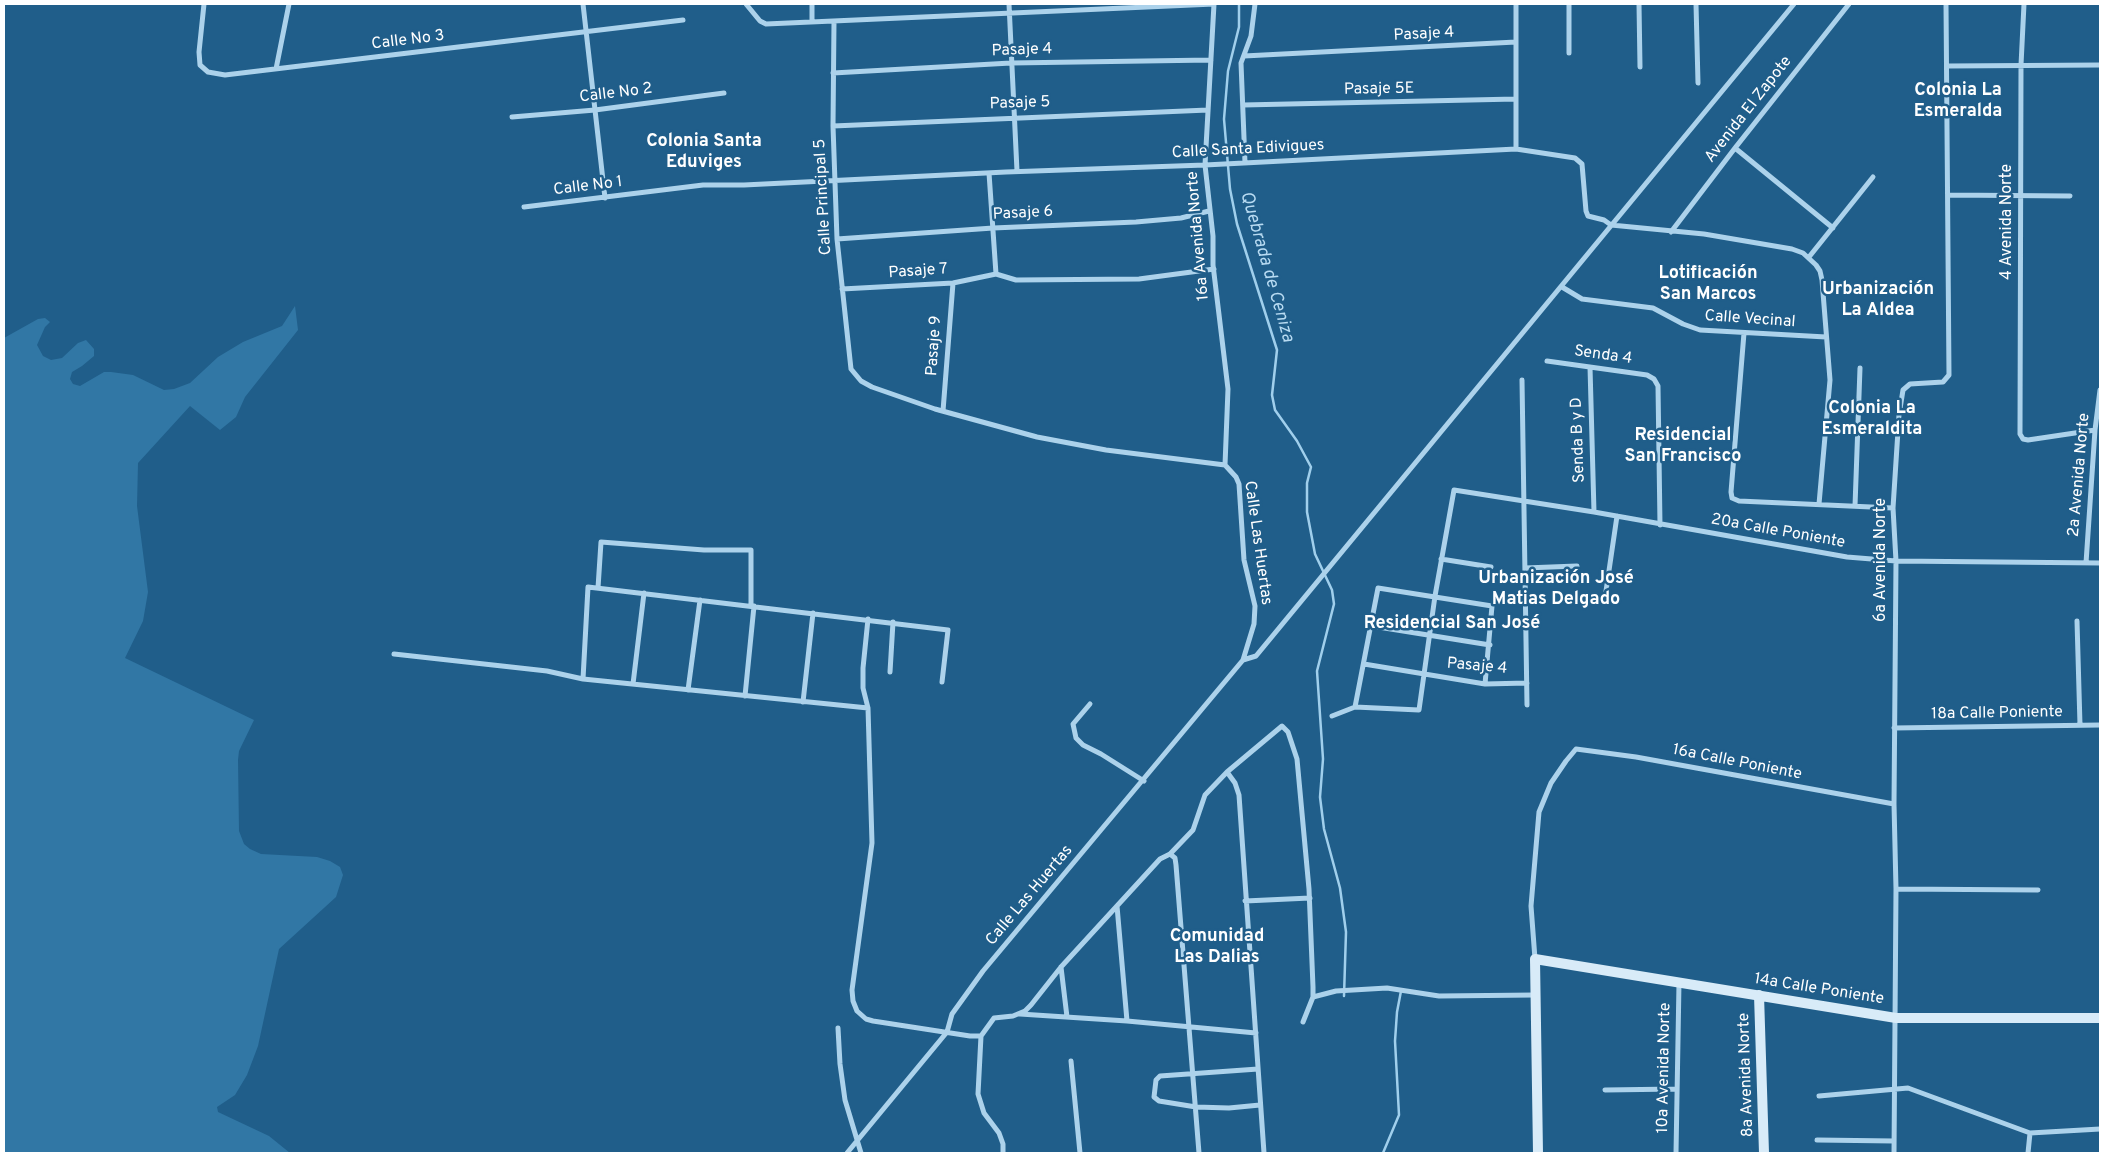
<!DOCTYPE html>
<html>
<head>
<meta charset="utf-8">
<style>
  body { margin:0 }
  #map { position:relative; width:2104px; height:1157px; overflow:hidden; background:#205e8a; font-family:Overpass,sans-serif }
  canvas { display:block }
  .frame { position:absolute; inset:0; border:5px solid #fff; pointer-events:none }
</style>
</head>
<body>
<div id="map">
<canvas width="2104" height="1157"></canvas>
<div class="frame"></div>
</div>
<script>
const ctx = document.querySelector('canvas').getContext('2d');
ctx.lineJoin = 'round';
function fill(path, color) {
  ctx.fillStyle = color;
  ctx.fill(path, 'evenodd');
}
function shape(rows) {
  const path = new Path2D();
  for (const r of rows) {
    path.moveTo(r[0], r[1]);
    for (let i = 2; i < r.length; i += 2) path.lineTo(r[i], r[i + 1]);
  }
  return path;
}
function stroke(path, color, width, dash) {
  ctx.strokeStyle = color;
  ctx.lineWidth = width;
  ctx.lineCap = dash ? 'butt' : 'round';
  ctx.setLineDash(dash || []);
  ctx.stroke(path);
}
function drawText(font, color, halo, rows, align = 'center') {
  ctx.font = font + ' Overpass,sans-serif';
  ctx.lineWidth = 5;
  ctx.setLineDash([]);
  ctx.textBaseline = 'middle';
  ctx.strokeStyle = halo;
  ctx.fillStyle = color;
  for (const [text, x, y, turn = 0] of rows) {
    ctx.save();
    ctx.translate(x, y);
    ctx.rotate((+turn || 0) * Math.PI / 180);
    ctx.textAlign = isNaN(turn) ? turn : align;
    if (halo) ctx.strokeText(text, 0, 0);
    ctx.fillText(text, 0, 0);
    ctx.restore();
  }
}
fill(shape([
  [295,306,298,330,245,397,236,417,220,430,190,406,138,463,137,506,148,592,143,621,125,658,254,720,239,751,238,760,239,831,244,844,250,849,261,854,317,857,330,861,340,867,343,875,336,897,279,949,258,1046,247,1075,235,1095,217,1107,218,1112,269,1136,290,1153,4,1153,4,338,38,319,45,318,50,322,45,327,37,345,43,356,51,360,62,358,78,343,86,340,94,349,94,356,82,366,72,372,70,379,73,384,80,386,104,372,111,372,133,375,164,390,174,389,190,383,218,357,243,342,282,326]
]), '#3177a5');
stroke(shape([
  [1239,4,1239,27,1228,71,1224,119,1230,189,1237,224,1277,350,1272,395,1275,410,1297,441,1311,467,1307,483,1307,512,1315,554,1332,590,1334,604,1317,671,1323,759,1320,797,1324,829,1340,888,1346,932,1344,996],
  [1383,1153,1399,1115,1395,1041,1397,1012,1401,991]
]), '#a0cfec', 2.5);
stroke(shape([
  [204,4,199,52,200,65,208,72,225,75,683,20],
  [583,4,605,198],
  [746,4,760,21,766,24,1214,4],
  [1009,4,1017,171],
  [1214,4,1205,165,1213,236,1213,265,1228,389,1225,465],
  [1516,4,1516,149],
  [1569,4,1569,53],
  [1639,4,1640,67],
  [1696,4,1698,83],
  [2024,4,2021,65,2020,434,2023,439,2028,440,2095,430],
  [812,22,812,4],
  [834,22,833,126,837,239,851,369,861,381,872,387,935,409,1037,437,1106,450,1225,465,1236,477,1239,484,1244,560,1255,606,1254,624,1243,660,983,971,952,1014,947,1032,847,1153],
  [1244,56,1516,42],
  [1948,66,2100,65],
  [276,69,289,4],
  [833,73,1011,63,1211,60],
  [1243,105,1516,99],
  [512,117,595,110,724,93],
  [833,126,1208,110],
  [1735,148,1833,228],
  [1245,163,1241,63,1251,36,1255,4],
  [989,173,996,274],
  [1948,195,2070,196],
  [524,207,703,185,744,185,1006,172,1205,165,1516,149,1575,158,1582,164,1586,211,1588,216,1604,220,1611,225,1704,234,1792,249,1803,253,1816,265,1820,271,1822,280,1830,380,1819,504],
  [1671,232,1735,148,1849,4],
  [837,239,993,228,1136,222,1181,218,1209,211],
  [1809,257,1873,177],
  [1562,287,1582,299,1653,308,1683,324,1700,330,1826,337],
  [842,289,953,283,996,274,1016,280,1139,279,1214,269],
  [1744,333,1731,492,1732,498,1739,501,1893,508],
  [1547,361,1647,375,1654,379,1658,386,1660,525],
  [1590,367,1594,512],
  [1522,380,1527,705],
  [943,411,953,283],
  [1855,506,1860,368],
  [1441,559,1491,567],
  [2086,563,2095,430,2100,390],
  [1525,568,1577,566],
  [598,588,601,542,704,550,751,550,751,605],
  [1606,591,1617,516],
  [868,619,863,668,863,688,868,708,872,843,852,990,853,1001,857,1011,866,1019,873,1021,970,1036,981,1036,978,1094,984,1113,999,1133,1003,1144,1003,1153],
  [2077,621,2080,725],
  [1372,626,1490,645],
  [394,654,547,671,583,679,868,708],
  [1243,660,1256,656,1794,4],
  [1364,664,1485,684,1527,683],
  [890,672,893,622],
  [583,679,588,587,948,630,942,682],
  [633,684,644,593],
  [688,690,700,600],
  [745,696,754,606],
  [803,702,813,613],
  [1090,704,1073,724,1076,738,1083,745,1101,754,1144,781],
  [1355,707,1378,588,1492,606,1485,684],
  [1332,716,1355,707,1419,710,1435,596,1454,490,1594,512,1847,557,1896,561,2100,563],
  [1894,728,2100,725],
  [1170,854,1193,830,1205,795,1227,772],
  [1896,889,2038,890],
  [1245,901,1310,898],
  [1117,906,1127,1021],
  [1535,959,1531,906,1539,812,1551,783,1566,761,1576,749,1636,757,1894,804],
  [1061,967,1067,1017],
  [1313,997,1336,991,1387,988,1439,996,1535,995],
  [1020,1014,1127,1021,1256,1033],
  [838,1028,840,1064,845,1100,861,1153],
  [981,1036,994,1018,1013,1016,1025,1011,1031,1005,1061,967,1160,859,1170,854,1175,858,1176,865,1199,1153],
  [1071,1061,1080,1153],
  [1258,1069,1160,1076,1156,1080,1154,1097,1159,1101,1196,1107,1229,1108,1260,1105],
  [1605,1090,1677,1089],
  [1819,1096,1908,1088,2030,1133,2100,1129],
  [1817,1140,1894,1141],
  [1264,1153,1239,795,1235,783,1227,772,1282,726,1288,732,1297,759,1309,889,1313,987,1313,997,1303,1022],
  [1676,1153,1679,983],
  [1894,1153,1896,889,1894,804,1896,561,1893,508,1899,415,1903,390,1910,384,1943,382,1949,375,1946,4],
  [2028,1153,2030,1133]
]), '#acd2eb', 5);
stroke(shape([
  [1759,995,1764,1153],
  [1538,1153,1535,959,1896,1018,2100,1018]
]), '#d8ebf8', 10);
drawText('16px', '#fff', '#205e8a', [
  ["Pasaje 4",1424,35,-3],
  ["Calle No 3",408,41,-7],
  ["Pasaje 4",1022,51,-2],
  ["Pasaje 5E",1379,90,-1],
  ["Calle No 2",616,94,-7],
  ["Pasaje 5",1020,104,-2],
  ["Avenida El Zapote",1749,110,-52],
  ["Calle Santa Edivigues",1248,150,-3],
  ["Calle No 1",588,187,-7],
  ["Calle Principal 5",824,197,-93],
  ["Pasaje 6",1023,214,-3],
  ["4 Avenida Norte",2008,222,-90],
  ["16a Avenida Norte",1199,236,-95],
  ["Pasaje 7",918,272,-4],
  ["Calle Vecinal",1750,320,4],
  ["Pasaje 9",935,346,-86],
  ["Senda 4",1603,356,8],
  ["Senda B y D",1579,440,-92],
  ["2a Avenida Norte",2080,475,-85],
  ["20a Calle Poniente",1778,532,10],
  ["Calle Las Huertas",1257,543,82],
  ["6a Avenida Norte",1882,560,-90],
  ["Pasaje 4",1477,667,5],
  ["18a Calle Poniente",1997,714,-1],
  ["16a Calle Poniente",1737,763,11],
  ["Calle Las Huertas",1030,896,-50],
  ["14a Calle Poniente",1819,990,9],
  ["10a Avenida Norte",1665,1068,-89],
  ["8a Avenida Norte",1747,1075,-92]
]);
drawText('bold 18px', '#fff', '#205e8a', [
  ["Colonia La",1958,91],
  ["Esmeralda",1958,112],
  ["Colonia Santa",704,142],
  ["Eduviges",704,163],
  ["Lotificación",1708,274],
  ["San Marcos",1708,295],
  ["Urbanización",1878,290],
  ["La Aldea",1878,311],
  ["Colonia La",1872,409],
  ["Esmeraldita",1872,430],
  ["Residencial",1683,436],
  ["San Francisco",1683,457],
  ["Urbanización José",1556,579],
  ["Matias Delgado",1556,600],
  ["Residencial San José",1452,624],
  ["Comunidad",1217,937],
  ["Las Dalias",1217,958]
]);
drawText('italic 18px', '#b8dbf2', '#205e8a', [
  ["Quebrada de Ceniza",1266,267,74]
]);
</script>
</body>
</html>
